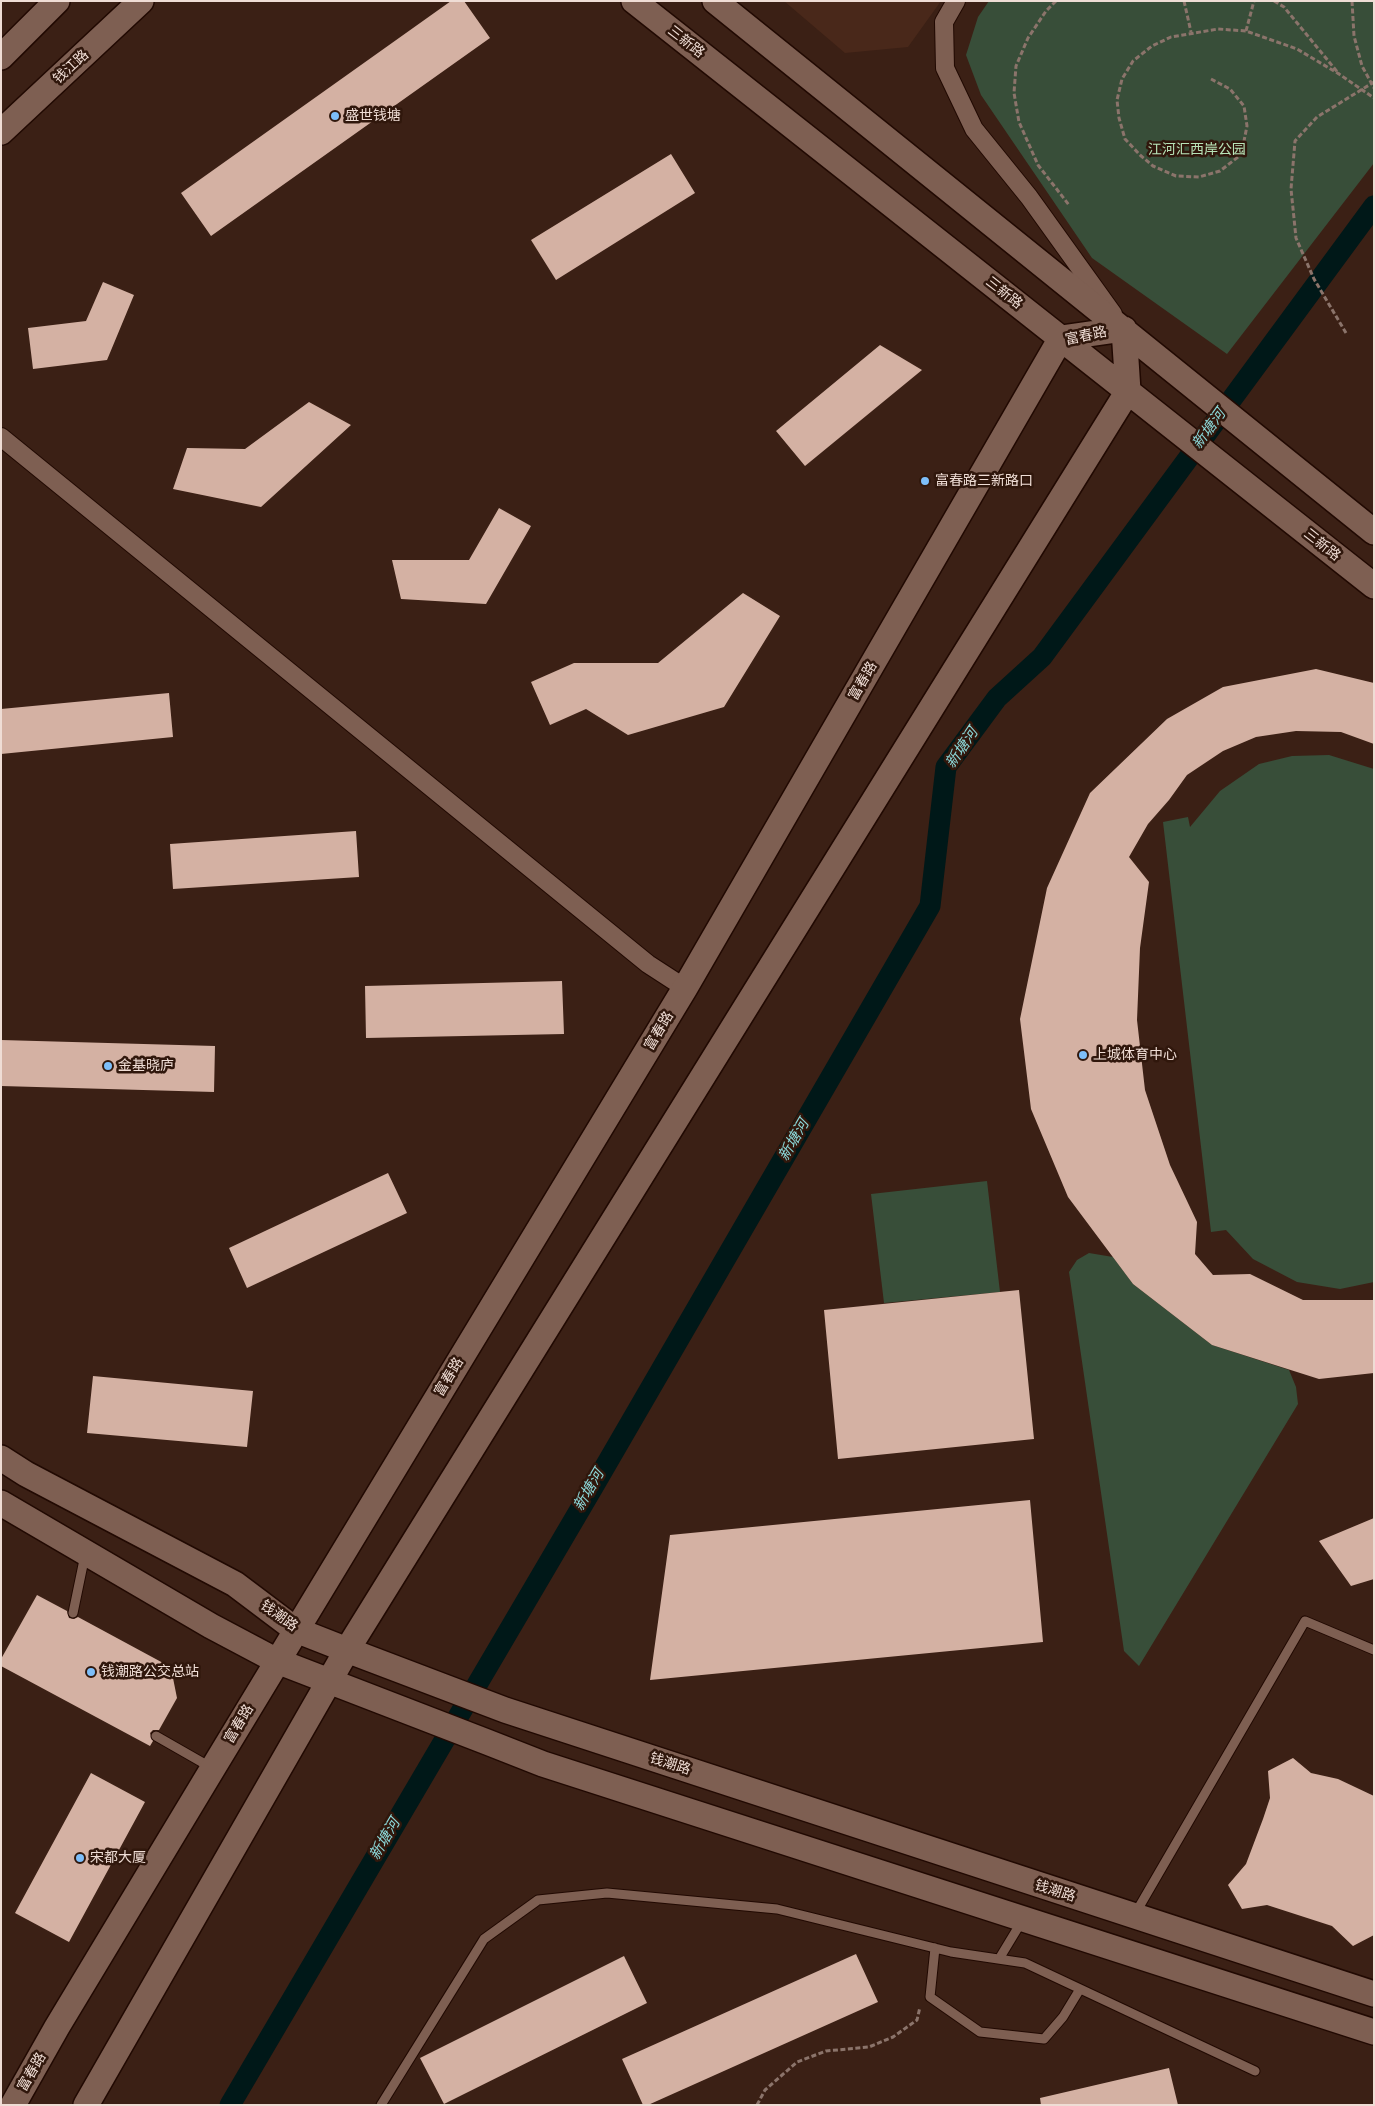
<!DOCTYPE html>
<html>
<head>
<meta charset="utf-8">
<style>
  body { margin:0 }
  #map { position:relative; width:1375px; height:2106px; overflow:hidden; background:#3b2015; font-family:Montserrat,sans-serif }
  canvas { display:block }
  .frame { position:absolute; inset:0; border:2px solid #efddd5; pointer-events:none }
</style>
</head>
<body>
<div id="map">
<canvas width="1375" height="2106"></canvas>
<div class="frame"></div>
</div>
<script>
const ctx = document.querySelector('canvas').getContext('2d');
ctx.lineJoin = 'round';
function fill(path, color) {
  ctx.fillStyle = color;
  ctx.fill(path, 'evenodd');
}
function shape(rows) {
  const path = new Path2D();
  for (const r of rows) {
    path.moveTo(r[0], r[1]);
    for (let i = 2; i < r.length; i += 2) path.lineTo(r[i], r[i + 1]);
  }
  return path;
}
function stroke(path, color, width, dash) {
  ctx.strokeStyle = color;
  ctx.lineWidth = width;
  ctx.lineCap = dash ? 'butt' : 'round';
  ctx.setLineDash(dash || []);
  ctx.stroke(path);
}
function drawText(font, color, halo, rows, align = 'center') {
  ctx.font = font + ' Montserrat,"Noto Sans SC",sans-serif';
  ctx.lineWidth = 5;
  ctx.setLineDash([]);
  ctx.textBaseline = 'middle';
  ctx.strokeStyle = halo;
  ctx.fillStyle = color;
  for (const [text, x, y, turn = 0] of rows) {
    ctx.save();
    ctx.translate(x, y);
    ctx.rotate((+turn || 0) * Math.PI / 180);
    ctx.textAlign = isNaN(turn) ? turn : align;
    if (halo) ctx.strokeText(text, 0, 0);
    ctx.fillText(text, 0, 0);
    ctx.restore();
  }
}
fill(shape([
  [784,1,941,1,908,47,845,53]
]), '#49281a');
fill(shape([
  [989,1,1374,1,1374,163,1227,354,1092,258,981,95,966,55,978,17],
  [1329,755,1374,769,1374,1282,1340,1289,1297,1282,1253,1259,1226,1230,1211,1232,1163,822,1188,817,1190,827,1220,791,1259,764,1292,756],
  [987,1181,1000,1292,884,1303,871,1194],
  [1089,1253,1113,1257,1133,1284,1212,1345,1289,1370,1296,1387,1298,1404,1139,1666,1124,1651,1069,1272,1077,1260]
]), '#384e39');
stroke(shape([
  [230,2105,592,1489,930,906,946,767,997,698,1042,657,1374,206]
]), '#001818', 21);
fill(shape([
  [451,1,464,1,490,38,211,236,181,193],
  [671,154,695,193,556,280,531,240],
  [103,282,134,295,107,360,33,369,28,328,86,321],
  [880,345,922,370,805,466,776,431],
  [309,402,351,425,261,507,173,489,187,448,245,449],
  [499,508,531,526,486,604,401,599,392,560,469,560],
  [743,593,780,616,724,707,628,735,586,709,550,725,531,682,574,663,658,663],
  [1316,669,1374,683,1374,744,1341,732,1296,731,1256,737,1223,751,1187,775,1169,800,1148,824,1129,857,1149,882,1140,948,1137,1020,1145,1090,1170,1165,1197,1222,1195,1254,1213,1275,1250,1274,1303,1300,1374,1300,1374,1373,1319,1379,1212,1345,1133,1284,1068,1197,1031,1109,1020,1019,1047,888,1090,793,1167,719,1223,687],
  [169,693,173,737,1,754,1,709],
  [356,831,359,877,173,889,170,844],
  [562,981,564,1034,366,1038,365,986],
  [1,1040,215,1046,214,1092,1,1086],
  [388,1173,407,1213,247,1288,229,1248],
  [1019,1290,1034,1439,838,1459,824,1310],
  [93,1376,253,1391,247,1447,87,1433],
  [1030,1500,1043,1642,650,1680,670,1535],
  [1374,1518,1374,1579,1351,1586,1319,1541],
  [37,1595,67,1611,69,1618,74,1619,78,1617,165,1664,173,1678,177,1698,159,1730,153,1730,150,1733,153,1741,150,1746,1,1666,1,1659],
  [1293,1758,1311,1773,1338,1779,1374,1796,1374,1935,1353,1946,1332,1926,1267,1905,1242,1909,1228,1885,1246,1864,1263,1819,1270,1798,1268,1771],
  [91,1773,145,1802,69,1942,15,1913],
  [856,1954,878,2002,648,2105,643,2105,622,2059],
  [624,1956,647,2003,444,2104,420,2058],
  [1169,2068,1178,2105,1041,2105,1040,2098]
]), '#d4b1a3');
const service = shape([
  [73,1613,85,1555],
  [156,1736,212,1768],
  [1135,1914,1305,1621,1374,1650],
  [935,1948,930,1997,980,2032,1044,2039,1063,2017,1080,1989],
  [999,1959,1022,1921],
  [381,2105,484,1939,538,1900,607,1893,777,1909,951,1952,1025,1963,1255,2071]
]);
const minor = shape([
  [956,1,944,22,945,68,974,129,1029,197,1113,314],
  [1,437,648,964,685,988]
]);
const secondary = shape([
  [634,1,1374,586],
  [715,1,1374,532],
  [1,57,57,1],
  [1,132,141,1],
  [1061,338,1124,329],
  [1,1458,26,1474,235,1584,296,1630,347,1650,505,1710,1374,1994],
  [1,1503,211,1626,277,1661,487,1742,543,1764,1374,2032],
  [13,2105,57,2027,213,1768,685,988,1061,338],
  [86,2105,347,1650,1128,391,1124,329]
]);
stroke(service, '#210902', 11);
stroke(minor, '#210902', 20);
stroke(secondary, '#210902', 28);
stroke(shape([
  [1056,1,1046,11,1028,38,1016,66,1014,93,1019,122,1038,165,1069,205],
  [1184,1,1191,32],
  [1274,1,1284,7,1339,74],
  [1246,31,1254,1],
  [1211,79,1230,89,1244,106,1247,126,1243,146,1238,157],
  [1346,333,1314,279,1296,238,1291,189,1295,141,1317,117,1374,82],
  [757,2105,765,2090,797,2062,826,2051,869,2047,893,2037,917,2020,920,2007]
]), '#8b746b', 3, [5, 2.5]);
stroke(service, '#7e5f52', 9);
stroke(minor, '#7e5f52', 18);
stroke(secondary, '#7e5f52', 25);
stroke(shape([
  [1352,1,1354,36,1362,66,1374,88],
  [1238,157,1220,171,1199,177,1176,176,1153,166,1140,155,1125,139,1119,118,1117,100,1122,79,1133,61,1152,46,1171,37,1218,29,1246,31,1297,49,1339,74,1374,98]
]), '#8b746b', 3, [5, 2.5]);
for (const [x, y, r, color] of [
  [335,116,5,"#7dbef9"],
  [925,481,5,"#7dbef9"],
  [1083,1055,5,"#7dbef9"],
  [108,1066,5,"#7dbef9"],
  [91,1672,5,"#7dbef9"],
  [80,1858,5,"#7dbef9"]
]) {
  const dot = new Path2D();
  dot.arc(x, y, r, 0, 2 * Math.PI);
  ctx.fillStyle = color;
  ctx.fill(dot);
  stroke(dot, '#30170c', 2);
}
drawText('14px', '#efddd5', '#30170c', [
  ["三新路",686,42,38],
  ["钱江路",71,67,-43],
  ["三新路",1004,293,38],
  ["富春路",1086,336,-12],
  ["三新路",1322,545,38],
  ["富春路",863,681,-60],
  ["富春路",659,1031,-59],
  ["富春路",449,1377,-59],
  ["钱潮路",279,1616,35],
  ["富春路",239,1724,-59],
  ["钱潮路",670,1764,18],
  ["钱潮路",1055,1891,18],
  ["富春路",32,2072,-60]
]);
drawText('14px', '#efddd5', '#30170c', [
  ["盛世钱塘",345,116],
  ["富春路三新路口",935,481],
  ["上城体育中心",1093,1055],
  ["金基晓庐",118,1066],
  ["钱潮路公交总站",101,1672],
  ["宋都大厦",90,1858]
], 'left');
drawText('14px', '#b7e4b8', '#30170c', [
  ["江河汇西岸公园",1197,150]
]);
drawText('italic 15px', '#8bd7d8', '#30170c', [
  ["新塘河",1209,429,-54],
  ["新塘河",962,748,-56],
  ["新塘河",794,1140,-60],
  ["新塘河",589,1490,-60],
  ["新塘河",385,1839,-60]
]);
</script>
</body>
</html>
